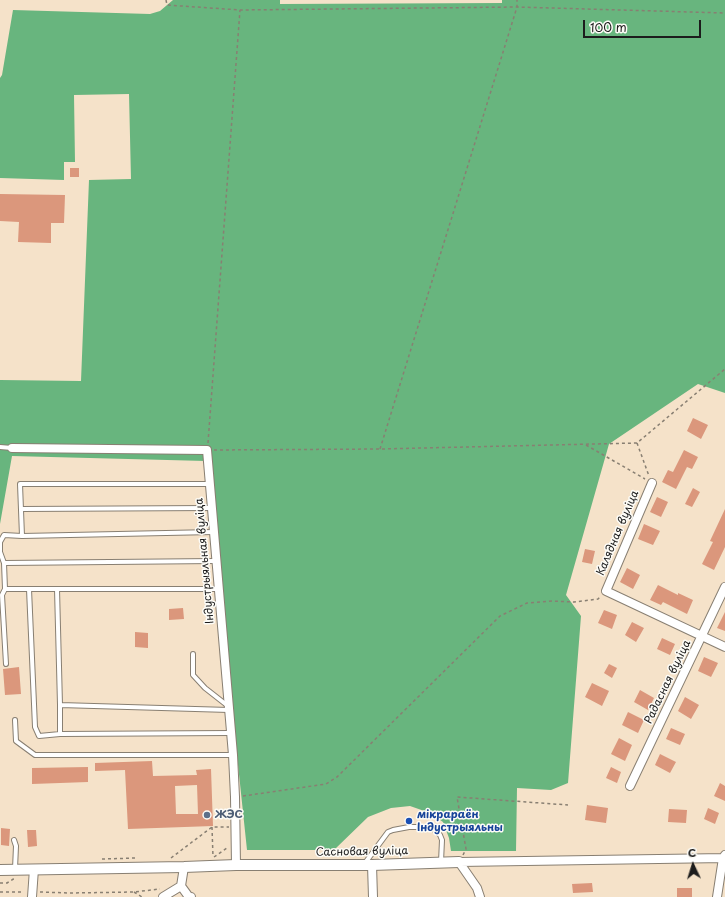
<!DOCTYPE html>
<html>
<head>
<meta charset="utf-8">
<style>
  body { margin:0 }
  #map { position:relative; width:725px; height:897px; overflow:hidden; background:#f5e2c9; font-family:"Playpen Sans",sans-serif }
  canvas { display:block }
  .north { position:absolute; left:673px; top:845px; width:40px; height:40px; -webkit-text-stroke:3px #fdfcf7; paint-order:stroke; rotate:356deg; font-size:11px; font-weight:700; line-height:16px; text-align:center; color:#1c1c1c }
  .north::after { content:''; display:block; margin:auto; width:14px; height:18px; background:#1c1c1c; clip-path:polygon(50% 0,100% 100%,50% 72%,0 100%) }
  .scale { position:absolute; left:583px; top:20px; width:118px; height:18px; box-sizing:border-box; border:2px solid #1c1c1c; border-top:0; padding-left:5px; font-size:12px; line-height:14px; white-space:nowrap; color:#1c1c1c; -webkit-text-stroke:3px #fdfcf7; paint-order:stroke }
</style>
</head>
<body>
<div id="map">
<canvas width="725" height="897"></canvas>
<div class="north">С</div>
<div class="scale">100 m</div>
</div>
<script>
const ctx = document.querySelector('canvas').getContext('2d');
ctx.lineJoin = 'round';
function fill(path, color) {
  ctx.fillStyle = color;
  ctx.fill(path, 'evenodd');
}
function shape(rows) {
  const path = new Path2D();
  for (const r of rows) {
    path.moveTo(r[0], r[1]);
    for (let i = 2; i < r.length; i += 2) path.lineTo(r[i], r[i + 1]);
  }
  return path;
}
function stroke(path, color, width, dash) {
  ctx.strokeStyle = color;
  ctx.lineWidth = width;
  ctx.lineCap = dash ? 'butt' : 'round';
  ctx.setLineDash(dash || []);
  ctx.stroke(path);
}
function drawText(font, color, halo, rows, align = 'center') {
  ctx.font = font + ' "Playpen Sans",sans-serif';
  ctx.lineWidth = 3;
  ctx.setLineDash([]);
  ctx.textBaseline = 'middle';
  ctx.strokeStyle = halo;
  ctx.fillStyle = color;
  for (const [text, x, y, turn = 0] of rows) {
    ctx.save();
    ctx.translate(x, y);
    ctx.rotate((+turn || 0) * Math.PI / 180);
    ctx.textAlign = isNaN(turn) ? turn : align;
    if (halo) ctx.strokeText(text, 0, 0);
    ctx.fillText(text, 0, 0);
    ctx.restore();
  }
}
fill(shape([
  [173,0,280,0,280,4,502,3,502,0,725,0,725,393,698,384,609,444,566,595,581,616,568,783,551,790,517,788,516,851,451,851,449,838,443,822,430,813,410,806,391,808,368,817,334,850,247,850,206,461,12,456,0,524,0,380,81,381,89,180,131,179,129,94,74,95,75,162,64,162,64,180,0,178,0,78,2,75,13,10,150,14,160,11]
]), '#68b57e');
fill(shape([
  [70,168,79,168,79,177,70,177],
  [0,194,65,195,64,223,51,223,51,243,18,242,19,222,0,221],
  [693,418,708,425,701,439,687,431],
  [684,450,698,457,692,469,687,467,676,489,662,482,668,470,673,472],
  [693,488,700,492,692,507,685,504],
  [657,497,668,502,661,517,650,512],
  [725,509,725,547,714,570,702,564,713,542,710,541],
  [644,524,660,531,653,545,638,539],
  [585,549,595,551,592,564,582,562],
  [627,568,640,575,633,589,620,582],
  [658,585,678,595,678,593,693,600,687,614,663,602,661,605,650,600],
  [183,608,184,619,169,620,169,609],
  [604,610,617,615,612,629,598,623],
  [725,612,725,631,717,628],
  [632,622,644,628,636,642,625,635],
  [135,632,148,633,148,648,135,647],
  [662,638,675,644,670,655,657,649],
  [704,657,718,663,711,677,698,671],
  [609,664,617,668,612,678,604,673],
  [19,667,21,694,5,695,3,669],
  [592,683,609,691,602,706,585,697],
  [640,690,654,698,648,710,634,702],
  [685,697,699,705,691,719,678,711],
  [628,712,644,720,638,733,622,725],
  [671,728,685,734,680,745,666,739],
  [619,738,632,745,625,761,611,754],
  [660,754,676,762,670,773,655,765],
  [152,761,153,776,197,775,196,770,211,769,213,826,128,829,125,770,95,771,95,763],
  [197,785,198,814,176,814,175,786],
  [88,767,88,782,32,784,32,768],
  [611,767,621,772,617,783,606,778],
  [720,783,725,786,725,801,714,796],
  [587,805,608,808,606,823,585,820],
  [708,808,719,813,715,824,704,819],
  [669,809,687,810,686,823,668,822],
  [1,828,10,829,9,846,1,845],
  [27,830,36,830,37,846,28,847],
  [592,883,593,892,573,893,572,884],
  [677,888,692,888,692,897,677,897]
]), '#db977c');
const service = shape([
  [0,447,12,448],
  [210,484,20,484,22,536,214,532],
  [21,509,212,508],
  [4,563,0,552,0,542,4,535,22,536],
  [5,589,218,589],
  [29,589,35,727,39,736,60,734,231,733],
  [57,589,60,705,229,710],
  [193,654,193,675,205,688,228,706],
  [6,664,2,595,5,589,4,563,216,561],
  [60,705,60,734],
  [15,720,16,741,35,755,233,755],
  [14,840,16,846,15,869],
  [365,863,388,832,393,830,409,827,427,827,435,830,440,835,442,840,441,862]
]);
const minor = shape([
  [12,448,207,450,233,755,235,797,236,865],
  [652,483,606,591,725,647],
  [630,786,725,587],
  [459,862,725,858],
  [459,862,477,888,480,897],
  [372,865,373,897],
  [181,886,184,867],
  [32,897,34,869],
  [163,897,181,886,189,897,191,897],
  [717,897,723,858,725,855]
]);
const tertiary = shape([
  [0,870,184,867,236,865,372,865,459,862]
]);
stroke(service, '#887f72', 6);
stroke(minor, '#887f72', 10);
stroke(tertiary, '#887f72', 12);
stroke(shape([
  [166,0,167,5,240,10,517,7,725,13],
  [208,443,240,10],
  [637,443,649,476],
  [586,445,645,479],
  [380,449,517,7,517,0],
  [214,450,380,449,637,443,725,369],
  [243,796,326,784,337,777,500,616,527,603,552,601,574,602,598,599,601,596],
  [212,827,213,857],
  [463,855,466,849,457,797,568,805],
  [214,857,227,848],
  [171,858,212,827,229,827],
  [102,859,136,858],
  [0,883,7,883,15,878],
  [0,892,24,892],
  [40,892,70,893,134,892,160,889],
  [134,892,142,897]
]), '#887f72', 1.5, [3, 3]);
stroke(service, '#fff', 4);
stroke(minor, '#fff', 8);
stroke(tertiary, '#fff', 10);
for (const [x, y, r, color] of [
  [207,815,4,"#5c6f8a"],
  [409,821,4,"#1a4fb4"]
]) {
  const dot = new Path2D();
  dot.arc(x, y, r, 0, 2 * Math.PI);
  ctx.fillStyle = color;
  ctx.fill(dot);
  stroke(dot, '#fdfcf7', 1.5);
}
drawText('11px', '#1c1c1c', '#fdfcf7', [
  ["Калядная вуліца",618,533,-67],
  ["Індустрыяльная вуліца",205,561,-95],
  ["Радасная вуліца",668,682,-64],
  ["Сасновая вуліца",362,852,-1]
]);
drawText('bold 11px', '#4e5e75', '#fdfcf7', [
  ["ЖЭС",215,815]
], 'left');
drawText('bold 11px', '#164399', '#fdfcf7', [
  ["мікрараён",417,815],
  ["Індустрыяльны",417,828]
], 'left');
</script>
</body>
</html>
